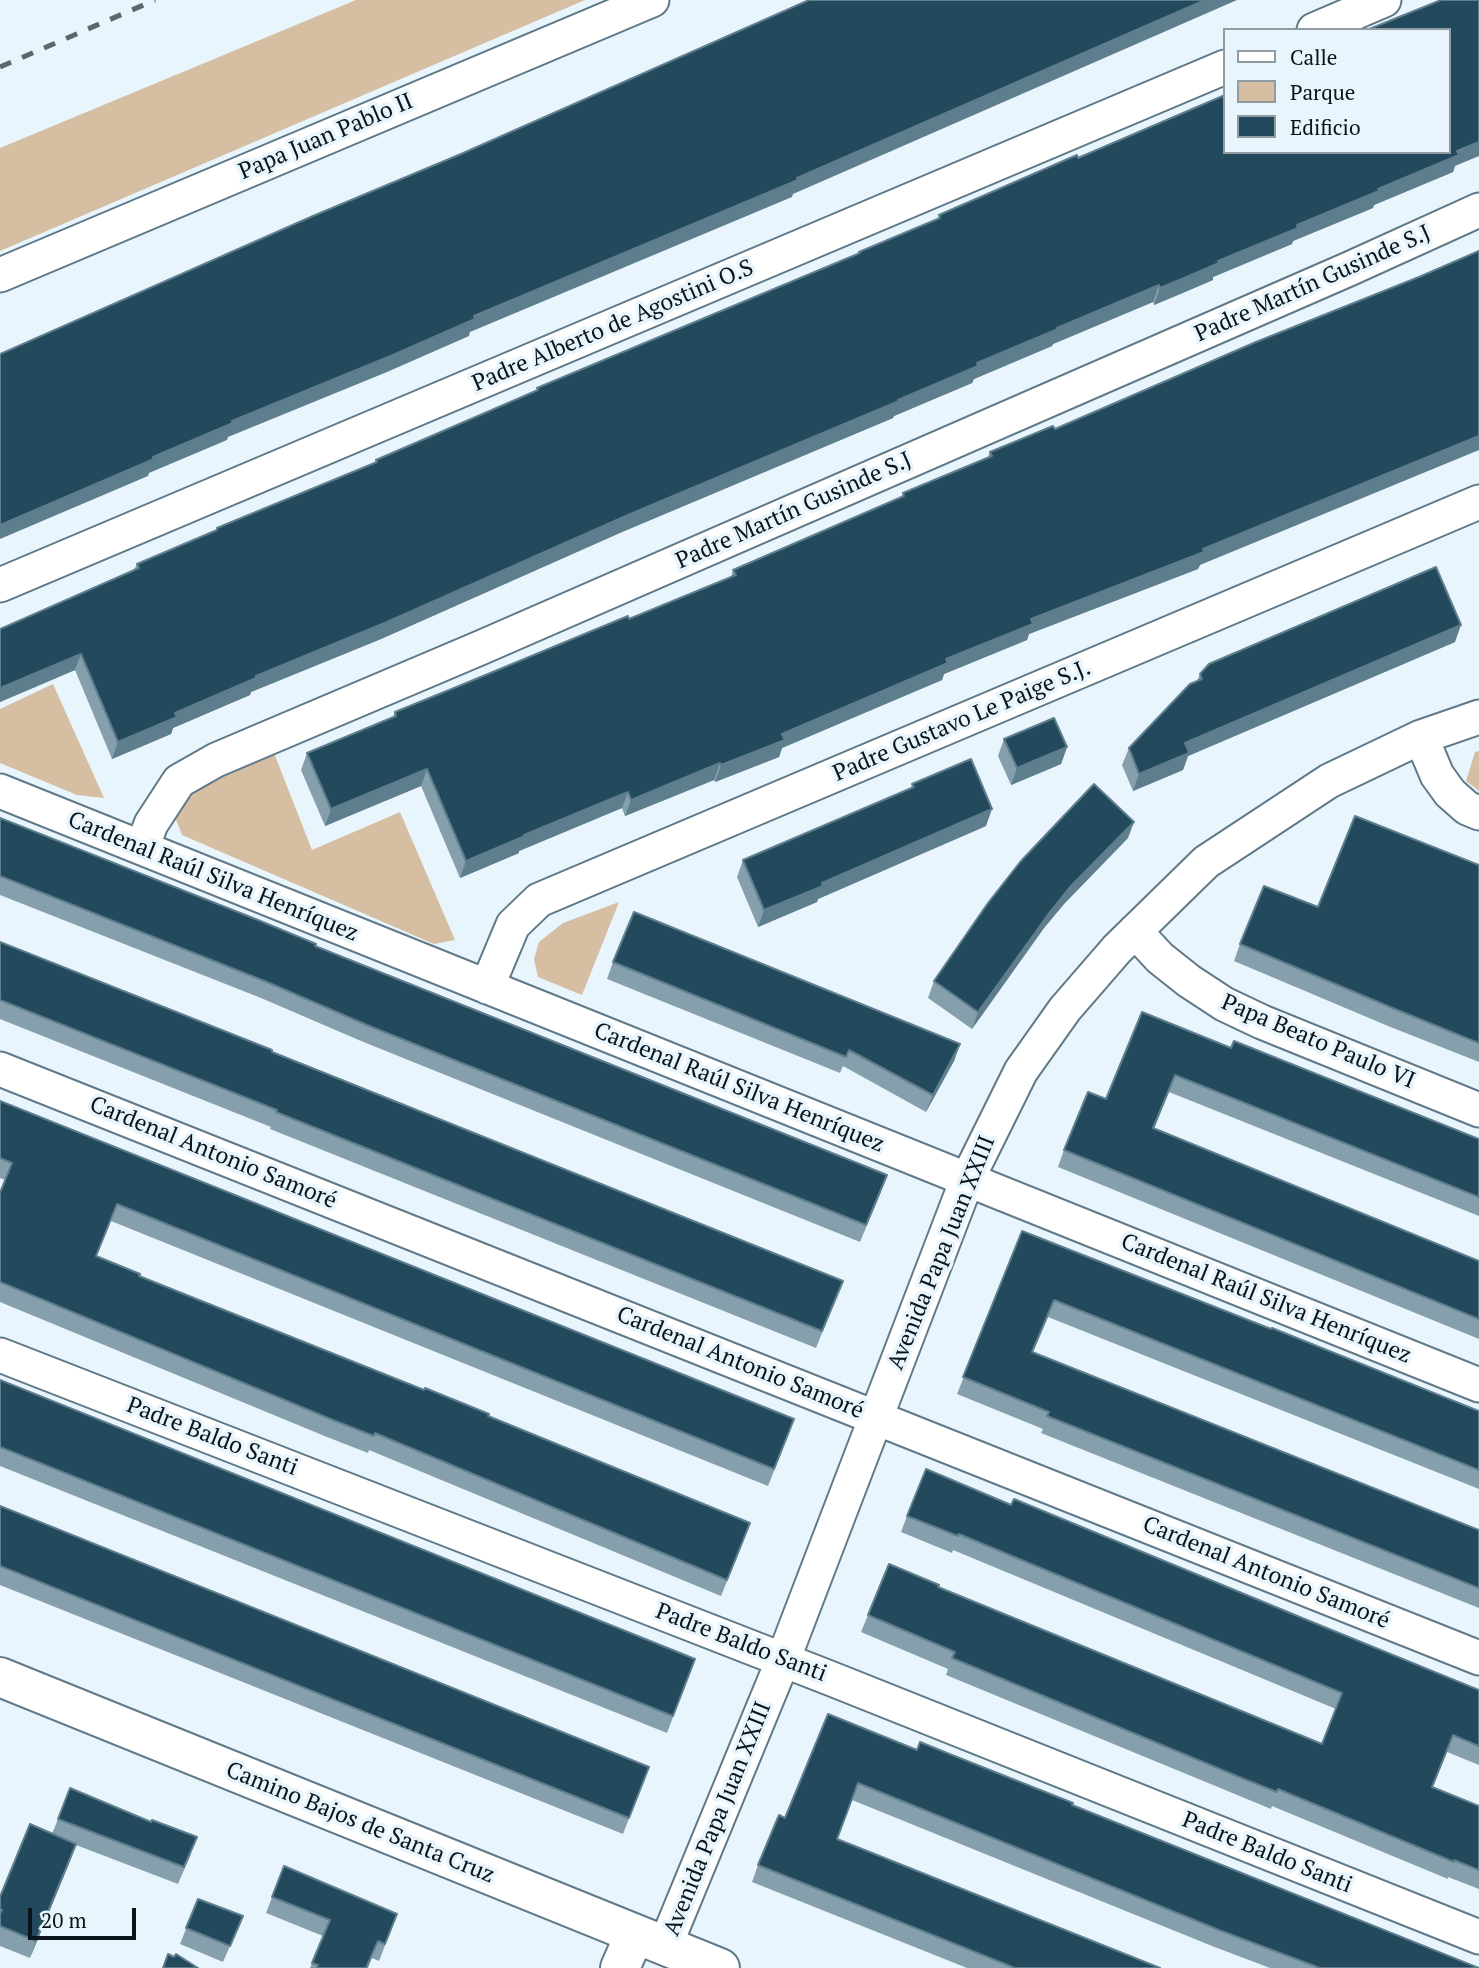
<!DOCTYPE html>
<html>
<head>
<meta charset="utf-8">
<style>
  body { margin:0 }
  #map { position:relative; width:1479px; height:1968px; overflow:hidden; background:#e9f5fc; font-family:"PT Serif",serif }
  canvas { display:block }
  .legend { position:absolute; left:1223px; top:28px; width:228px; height:126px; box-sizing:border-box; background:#e9f5fc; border:2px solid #909ba2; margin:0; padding:9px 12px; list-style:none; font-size:21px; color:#0a141a }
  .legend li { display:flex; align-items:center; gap:14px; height:35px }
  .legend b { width:35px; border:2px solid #909ba2 }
  .scale { position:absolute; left:28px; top:1908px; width:108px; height:32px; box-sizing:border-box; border:4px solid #0a141a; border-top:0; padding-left:9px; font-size:21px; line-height:24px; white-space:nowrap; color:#0a141a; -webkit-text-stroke:5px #e9f5fc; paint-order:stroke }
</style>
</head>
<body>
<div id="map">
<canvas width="1479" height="1968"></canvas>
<ul class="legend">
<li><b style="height:9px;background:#fff"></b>Calle</li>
<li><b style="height:19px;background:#d5bea2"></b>Parque</li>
<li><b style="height:19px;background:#23495d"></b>Edificio</li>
</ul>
<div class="scale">20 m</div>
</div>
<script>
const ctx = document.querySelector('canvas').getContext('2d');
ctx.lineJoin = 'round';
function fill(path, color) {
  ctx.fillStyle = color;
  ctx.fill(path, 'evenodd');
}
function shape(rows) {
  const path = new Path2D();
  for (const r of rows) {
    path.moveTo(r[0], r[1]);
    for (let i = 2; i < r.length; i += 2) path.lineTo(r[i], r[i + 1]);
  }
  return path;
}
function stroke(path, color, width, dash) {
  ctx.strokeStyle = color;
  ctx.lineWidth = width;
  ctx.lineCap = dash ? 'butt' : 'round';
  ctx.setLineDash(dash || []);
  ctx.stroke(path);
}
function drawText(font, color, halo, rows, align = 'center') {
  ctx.font = font + ' "PT Serif",serif';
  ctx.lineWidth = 7;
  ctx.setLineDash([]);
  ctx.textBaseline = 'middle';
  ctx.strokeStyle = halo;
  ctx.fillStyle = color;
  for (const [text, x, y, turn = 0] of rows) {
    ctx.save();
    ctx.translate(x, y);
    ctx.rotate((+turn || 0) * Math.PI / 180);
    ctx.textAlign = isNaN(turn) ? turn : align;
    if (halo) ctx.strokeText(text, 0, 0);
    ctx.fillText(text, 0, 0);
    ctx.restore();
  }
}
fill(shape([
  [356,0,585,0,0,251,0,148],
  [53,684,104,798,77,795,0,763,0,709],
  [1479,751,1479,791,1466,781,1475,752],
  [274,753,312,850,400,812,455,940,434,944,182,835,175,817,193,793,217,778],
  [619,902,582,995,538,977,534,959,539,942,563,923]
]), '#d5bea2');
const street = shape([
  [1314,30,1384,0],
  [0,275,652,0],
  [0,585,1225,67],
  [1421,737,1437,775,1450,793,1467,808,1479,813],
  [0,791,1479,1385],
  [142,848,151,824,179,781,216,760,480,648,1349,269,1479,210],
  [1135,931,1160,958,1189,981,1224,1004,1262,1022,1479,1110],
  [487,987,513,925,539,900,1479,502],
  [0,1069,1479,1658],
  [0,1355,832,1679,1479,1937],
  [665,1946,783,1660,967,1180,1021,1071,1065,1009,1117,949,1206,862,1329,781,1421,737,1479,717]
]);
const secondary = shape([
  [0,1677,720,1968],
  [620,1968,635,1934]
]);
stroke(street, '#5f7988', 37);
stroke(secondary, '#5f7988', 42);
stroke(street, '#fff', 33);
stroke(secondary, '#fff', 38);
stroke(shape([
  [0,67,155,0]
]), '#5d686e', 5, [12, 12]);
fill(shape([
  [1078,158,1455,166,1453,172,1374,205,1373,208,1293,241,1292,244,1213,277,1213,280,1183,293,1154,305,1153,302,1053,344,1052,346,974,379,972,383,894,416,893,418,622,532,381,639,251,692,250,695,173,728,171,734,112,759,75,670,0,702,0,629,134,570,137,564,216,530,217,528,375,463,376,460,537,391,537,388,858,254,859,252,938,219,939,215],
  [1055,429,1200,565,1198,569,1029,634,1027,640,944,674,942,680,782,748,779,757,715,782,714,780,625,816,622,808,519,851,519,853,460,878,421,786,325,826,301,770,307,753,393,717,395,712,629,619,731,577,733,570,901,498,903,493,988,457,990,452],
  [1455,642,1188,756,1183,770,1133,791,1122,765,1129,748,1197,681,1200,674],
  [1004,739,1067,747,1061,764,1011,785,998,756],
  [912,784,986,826,818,899,817,902,758,927,737,877,743,860,911,788],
  [0,818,315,946,881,1192,860,1242,361,1041,261,998,0,895],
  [1128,838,1064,904,1044,928,972,1029,928,998,934,981],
  [1479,865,1479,1062,1388,1026,1234,961,1240,944,1318,907],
  [0,942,843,1281,816,1348,270,1129,271,1127,0,1019],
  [613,962,960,1044,954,1061,926,1112,843,1066,840,1073,607,979],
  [1231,1048,1479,1139,1479,1216,1169,1092,1154,1129,1479,1261,1479,1339,1058,1167,1064,1150,1106,1099],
  [0,1101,788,1436,768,1486,111,1221,96,1256,139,1276,488,1416,744,1540,721,1596,369,1450,368,1453,327,1437,0,1302,0,1193,5,1180,0,1178],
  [1022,1231,1479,1411,1479,1489,1048,1317,1033,1352,1479,1530,1479,1608,1041,1433,1043,1429,957,1394],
  [0,1380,695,1659,667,1733,0,1466],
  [1011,1505,1312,1622,1479,1690,1479,1765,1447,1752,1433,1787,1479,1806,1479,1889,1448,1877,1448,1879,1272,1806,1271,1809,1230,1792,946,1675,948,1669,861,1632,868,1615,938,1587,1322,1744,1336,1709,953,1550,952,1553,901,1532,907,1516],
  [0,1506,649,1767,623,1834,0,1585],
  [917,1750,1072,1805,1479,1968,1270,1968,1212,1946,852,1800,837,1839,1160,1968,967,1968,752,1882,758,1865,785,1818],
  [58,1819,191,1854,178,1884,76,1845,30,1958,0,1946,0,1897,52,1834],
  [284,1866,391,1930,379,1961,372,1958,368,1968,310,1968,323,1936,266,1913],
  [198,1899,243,1916,223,1962,180,1944]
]), '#869fac');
fill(shape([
  [1205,0,1237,0,793,194,792,197,470,332,469,336,387,372,228,437,227,440,149,473,148,476,0,539,0,525,153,457,232,421,797,178],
  [1479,142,1479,156,1455,166,1453,172,1374,205,1373,208,1293,241,1292,244,1213,277,1213,280,1154,305,1160,288],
  [1159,285,1153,302,1053,344,1052,346,974,379,972,383,894,416,893,418,622,532,381,639,251,692,250,695,173,728,171,734,112,759,118,742,175,713,256,676,898,400,1057,328],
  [1479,436,1479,450,1200,565,1198,569,1029,634,1027,640,944,674,942,680,782,748,779,757,715,782,721,765,782,734,1031,619],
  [1461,625,1455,642,1188,756,1183,770,1133,791,1139,774,1185,743],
  [81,654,75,670,0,702,0,688],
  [1067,747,1061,764,1011,785,1017,768],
  [720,763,714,780,625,816,631,800],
  [427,769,421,786,325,826,331,809],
  [628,792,622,808,519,851,519,853,460,878,466,861,524,835],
  [992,809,986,826,818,899,817,902,758,927,764,910,822,883],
  [1134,822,1128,838,1064,904,1044,928,972,1029,978,1012,1050,912,1070,887],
  [960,1044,954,1061,926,1112,933,1095],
  [76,1844,70,1861,30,1958,36,1941]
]), '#5e7d8d');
const building = shape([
  [809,0,1205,0,797,178,798,180,474,316,475,319,393,355,232,421,233,423,153,457,154,459,0,525,0,354,313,216,461,154,809,0],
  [1441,0,1479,0,1479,142,1457,151,1459,155,1378,189,1379,191,1297,225,1298,228,1218,261,1219,263,1189,276,1160,288,1159,285,1057,328,1058,329,977,363,978,366,898,400,899,401,628,515,387,622,256,676,256,678,175,713,177,717,118,742,81,654,0,688,0,629,139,568,137,564,217,530,217,528,377,462,376,460,538,390,537,388,860,253,859,252,940,218,939,215,1077,155,1078,158,1225,95,1225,152,1449,152,1449,30,1367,30,1441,0],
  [1479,251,1479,436,1203,549,1204,552,1031,619,1033,624,946,659,948,663,782,734,785,740,721,765,720,763,631,800,628,792,524,835,525,836,466,861,427,769,331,809,307,753,396,716,395,712,459,686,628,616,629,619,736,575,733,570,904,496,903,493,992,456,990,452,1053,426,1055,429,1256,342,1419,277,1479,251],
  [1436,567,1461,625,1185,743,1189,753,1139,774,1129,748,1190,684,1202,679,1200,674,1209,664,1436,567],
  [1054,718,1067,747,1017,768,1004,739,1054,718],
  [971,759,992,809,822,883,823,886,764,910,743,860,914,787,912,784,971,759],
  [1094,784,1134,822,1070,887,1050,912,978,1012,934,981,988,903,1021,861,1094,784],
  [1355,816,1479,865,1479,1043,1395,1009,1240,944,1264,886,1318,907,1355,816],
  [0,818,258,920,316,944,315,946,887,1175,866,1225,367,1025,267,982,0,876,0,818],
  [634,912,960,1044,933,1095,849,1050,846,1057,613,962,634,912],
  [0,942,272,1050,272,1052,843,1281,822,1331,276,1112,277,1110,0,1000,0,942],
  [1142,1012,1231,1048,1234,1041,1479,1139,1479,1197,1175,1075,1153,1128,1479,1261,1479,1319,1064,1150,1088,1092,1106,1099,1142,1012],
  [0,1101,794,1419,774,1469,117,1204,96,1256,140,1274,139,1276,424,1390,425,1388,489,1414,488,1416,750,1523,727,1580,375,1433,374,1436,333,1420,0,1282,0,1193,12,1163,0,1158,0,1101],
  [1022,1231,1271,1329,1272,1328,1479,1411,1479,1470,1054,1300,1032,1352,1479,1530,1479,1588,1047,1416,1049,1412,963,1377,1022,1231],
  [0,1380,695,1659,673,1716,0,1447,0,1380],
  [926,1469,1011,1505,1014,1499,1312,1622,1479,1690,1479,1746,1453,1735,1432,1787,1479,1806,1479,1870,1454,1860,1454,1862,1278,1789,1277,1792,1237,1776,952,1658,955,1652,868,1615,889,1564,939,1585,938,1587,1322,1744,1342,1693,959,1534,958,1536,907,1516,926,1469],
  [0,1506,649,1767,629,1818,0,1566,0,1506],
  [828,1714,917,1750,920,1742,952,1755,1073,1803,1072,1805,1479,1968,1320,1968,1219,1930,858,1783,837,1839,1160,1968,1015,1968,758,1865,779,1815,785,1818,828,1714],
  [70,1788,151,1822,152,1820,197,1837,184,1867,58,1819,70,1788],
  [30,1824,76,1844,36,1941,0,1926,0,1914,2,1910,0,1909,0,1897,30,1824],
  [284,1866,397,1914,385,1944,378,1941,366,1968,317,1968,318,1965,312,1963,330,1920,272,1897,284,1866],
  [198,1899,243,1916,230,1946,186,1928,198,1899],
  [168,1954,174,1957,176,1954,198,1968,163,1968,168,1954]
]);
fill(building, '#23495d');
stroke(building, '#5e7d8d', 2);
drawText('23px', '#0a141a', '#e9f5fc', [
  ["Papa Juan Pablo II",326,137,-23],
  ["Padre Martín Gusinde S.J",1313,284,-24],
  ["Padre Alberto de Agostini O.S",613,326,-23],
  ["Padre Martín Gusinde S.J",794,511,-24],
  ["Padre Gustavo Le Paige S.J.",962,721,-23],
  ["Cardenal Raúl Silva Henríquez",213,877,22],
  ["Papa Beato Paulo VI",1318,1042,23],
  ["Cardenal Raúl Silva Henríquez",739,1088,22],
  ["Cardenal Antonio Samoré",213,1153,22],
  ["Avenida Papa Juan XXIII",942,1253,-68],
  ["Cardenal Raúl Silva Henríquez",1266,1299,22],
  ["Cardenal Antonio Samoré",740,1363,22],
  ["Padre Baldo Santi",212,1437,21],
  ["Cardenal Antonio Samoré",1266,1573,22],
  ["Padre Baldo Santi",741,1643,21],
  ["Avenida Papa Juan XXIII",718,1819,-68],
  ["Camino Bajos de Santa Cruz",360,1823,22],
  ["Padre Baldo Santi",1267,1853,22]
]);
</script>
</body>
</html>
